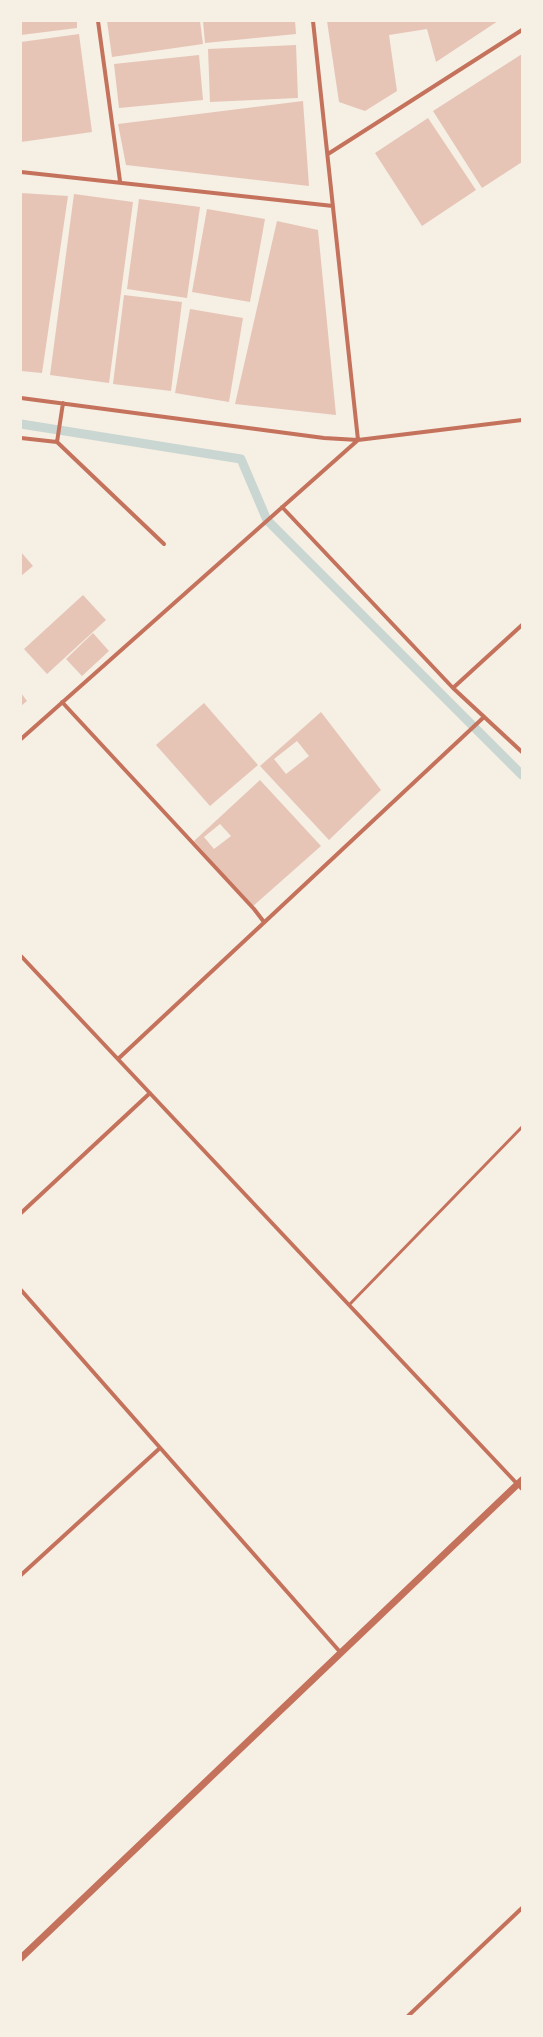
<!DOCTYPE html>
<html>
<head>
<meta charset="utf-8">
<style>
  body { margin:0 }
  #map { position:relative; width:543px; height:2037px; overflow:hidden; background:#f6efe4; font-family:"PT Serif",serif }
  canvas { display:block }
  .frame { position:absolute; inset:0; border:22px solid #f6efe4; pointer-events:none }
</style>
</head>
<body>
<div id="map">
<canvas width="543" height="2037"></canvas>
<div class="frame"></div>
</div>
<script>
const ctx = document.querySelector('canvas').getContext('2d');
ctx.lineJoin = 'round';
function shape(rows) {
  const path = new Path2D();
  for (const r of rows) {
    path.moveTo(r[0], r[1]);
    for (let i = 2; i < r.length; i += 2) path.lineTo(r[i], r[i + 1]);
  }
  return path;
}
function stroke(path, color, width, dash) {
  ctx.strokeStyle = color;
  ctx.lineWidth = width;
  ctx.lineCap = dash ? 'butt' : 'round';
  ctx.setLineDash(dash || []);
  ctx.stroke(path);
}
function fill(path, color) {
  ctx.fillStyle = color;
  ctx.fill(path, 'evenodd');
}
stroke(shape([
  [21,424,241,459,267,520,522,775]
]), '#c9d6d2', 9);
fill(shape([
  [21,21,77,21,77,28,21,35],
  [107,21,200,21,203,44,112,57],
  [203,21,295,21,296,34,205,43],
  [327,21,498,21,436,62,427,29,389,35,397,91,365,111,339,102],
  [79,34,92,132,21,142,21,42],
  [296,45,298,98,210,102,208,49],
  [522,54,522,162,482,188,433,111],
  [199,55,203,100,119,108,114,64],
  [303,101,309,186,126,165,118,124],
  [428,118,476,190,422,226,375,153],
  [21,193,68,196,42,373,21,371],
  [74,194,133,202,109,383,50,375],
  [139,199,200,207,187,298,127,289],
  [207,209,265,219,250,302,192,292],
  [277,221,318,230,336,415,235,404],
  [124,295,182,302,171,391,113,384],
  [190,309,243,318,229,402,175,393],
  [21,552,33,566,21,576],
  [83,595,106,620,47,674,24,649],
  [93,633,109,651,82,676,66,659],
  [21,693,27,701,21,706],
  [204,703,258,765,210,806,156,745],
  [321,712,381,790,329,840,260,766],
  [297,741,309,756,286,774,274,759],
  [260,780,321,846,252,907,194,841],
  [220,824,231,836,214,849,204,837]
]), '#e6c5b7');
stroke(shape([
  [349,1305,522,1127]
]), '#c5725c', 3);
stroke(shape([
  [98,21,120,181],
  [328,154,522,30],
  [21,172,333,206],
  [21,398,324,438,358,440,522,420],
  [21,438,57,442,164,544],
  [57,442,63,403],
  [282,507,453,688,522,752],
  [453,688,522,625],
  [62,702,254,909,264,922],
  [21,739,358,440,313,21],
  [21,956,522,1489],
  [118,1059,484,717],
  [21,1213,150,1093],
  [21,1290,341,1653],
  [21,1575,160,1448],
  [408,2016,522,1908]
]), '#c5725c', 4);
stroke(shape([
  [21,1958,522,1480]
]), '#c5725c', 7);
</script>
</body>
</html>
